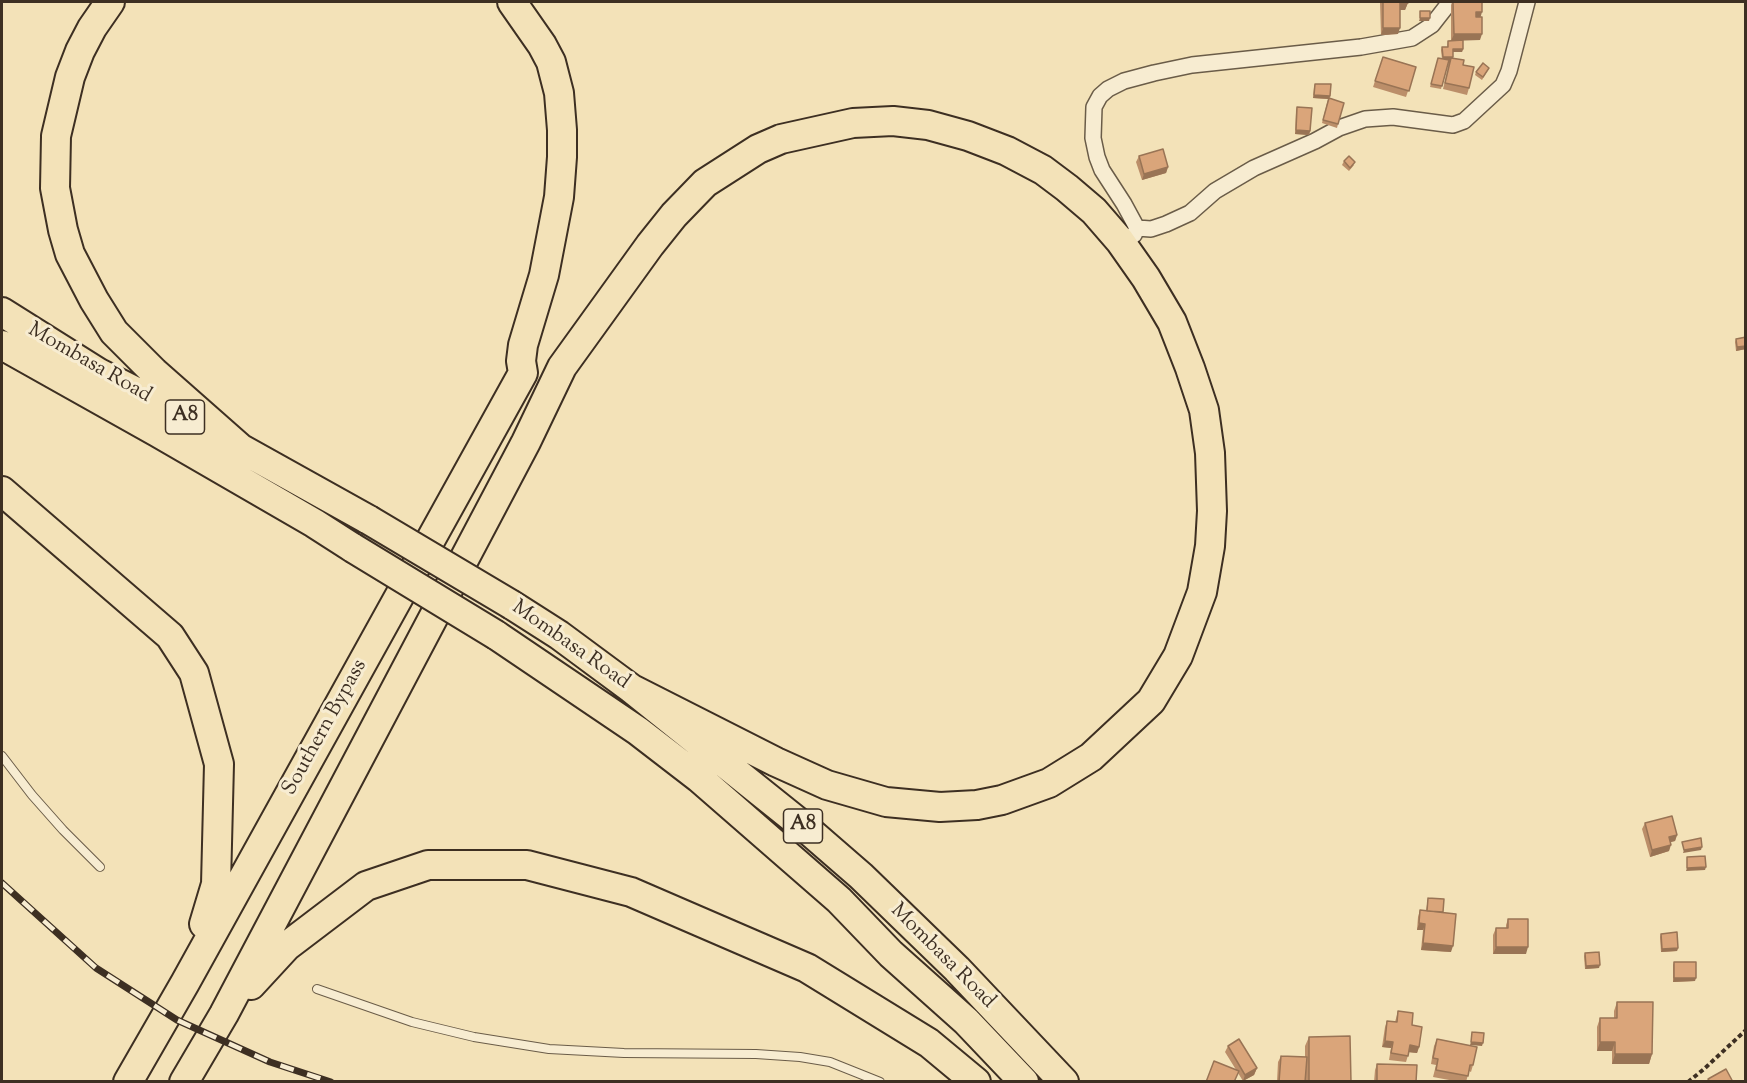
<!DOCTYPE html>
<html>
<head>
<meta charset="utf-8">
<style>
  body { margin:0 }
  #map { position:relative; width:1747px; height:1083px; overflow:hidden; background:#f3e2b8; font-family:"Sorts Mill Goudy",serif }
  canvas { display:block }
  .frame { position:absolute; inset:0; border:3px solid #3d2f22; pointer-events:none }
</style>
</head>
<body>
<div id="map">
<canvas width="1747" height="1083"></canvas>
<div class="frame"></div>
</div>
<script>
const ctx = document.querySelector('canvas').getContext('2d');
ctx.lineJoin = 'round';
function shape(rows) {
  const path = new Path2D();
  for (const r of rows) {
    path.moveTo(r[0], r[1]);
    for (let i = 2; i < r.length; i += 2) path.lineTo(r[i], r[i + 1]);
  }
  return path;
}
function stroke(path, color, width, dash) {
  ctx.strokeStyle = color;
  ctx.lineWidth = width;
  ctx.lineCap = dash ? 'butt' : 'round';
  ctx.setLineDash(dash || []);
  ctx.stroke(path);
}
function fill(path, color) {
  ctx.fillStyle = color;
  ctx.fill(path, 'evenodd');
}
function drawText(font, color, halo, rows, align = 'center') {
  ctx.font = font + ' "Sorts Mill Goudy",serif';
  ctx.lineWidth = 6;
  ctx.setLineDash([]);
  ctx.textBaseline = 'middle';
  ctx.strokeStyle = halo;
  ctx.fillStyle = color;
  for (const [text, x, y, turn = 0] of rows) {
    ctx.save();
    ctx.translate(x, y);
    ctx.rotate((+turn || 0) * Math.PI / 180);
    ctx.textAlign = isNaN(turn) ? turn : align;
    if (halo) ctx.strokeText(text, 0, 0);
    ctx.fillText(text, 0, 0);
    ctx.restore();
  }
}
const lane = shape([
  [2,756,32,795,63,830,100,867],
  [317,989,412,1022,474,1037,549,1049,624,1053,756,1054,800,1057,830,1062,880,1082]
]);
const street = shape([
  [1137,228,1151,229,1166,224,1190,213,1215,191,1254,168,1315,141,1339,128,1365,119,1393,117,1453,125,1464,121,1503,85,1509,71,1527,2],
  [1120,241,1134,235,1137,228,1124,204,1102,170,1097,157,1093,138,1094,107,1100,96,1108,89,1124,81,1154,73,1192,65,1361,47,1412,38,1432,25,1450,2]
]);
const highway = shape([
  [110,2,92,28,80,51,70,77,56,136,55,188,63,230,70,254,94,300,114,332,154,372,239,447],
  [2,312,99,373,168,408,369,520],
  [2,345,157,432,314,523,353,548],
  [2,491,170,636,194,673,219,764,216,884,204,924],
  [512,605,559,635,632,689,808,830,861,876,957,969,1064,1082],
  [496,635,638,731,699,778,839,900,891,954,966,1021,1024,1082],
  [251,985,287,946,366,886,428,865,527,865,631,892,807,968,929,1043,976,1082],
  [128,1082,185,983,523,373,521,361,523,345,544,275,559,197,562,157,562,130,559,93,551,62,542,45,512,2],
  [184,1082,224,1014,526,442,562,367,650,245,674,215,705,183,758,149,781,139,853,123,893,121,928,125,968,136,1007,151,1043,170,1067,188,1094,211,1120,241,1146,278,1172,322,1190,368,1204,410,1210,453,1212,511,1210,546,1202,592,1178,656,1151,701,1091,757,1049,783,1002,800,977,805,940,807,886,802,827,785,776,762,632,689]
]);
stroke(lane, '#6a5c48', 10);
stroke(street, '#6a5c48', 18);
stroke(highway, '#3d2f22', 32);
stroke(shape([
  [1688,1082,1704,1069,1746,1030]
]), '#3d2f22', 4, [4.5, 3]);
stroke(lane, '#f7ecd1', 8);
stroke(street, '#f7ecd1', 15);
stroke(highway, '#f3e2b8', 28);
const rail = shape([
  [2,883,96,968,177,1020,270,1062,331,1082]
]);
stroke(rail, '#3d2f22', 7);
stroke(rail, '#f7ecd1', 4.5, [14]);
const highwayBridge = shape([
  [369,520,512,605],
  [353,548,496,635]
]);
stroke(highwayBridge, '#3d2f22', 32, []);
stroke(highwayBridge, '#f3e2b8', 28);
fill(shape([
  [1380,2,1408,2,1405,10,1400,10,1398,34,1381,35],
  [1452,2,1482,2,1480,17,1480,40,1463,40,1463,49,1462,52,1453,52,1453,58,1463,65,1469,88,1467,95,1443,89,1450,60,1448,60,1449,60,1441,89,1430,87,1438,58,1442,59,1441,50,1442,47,1447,47,1448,41,1451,41,1451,5],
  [1383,57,1416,67,1406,97,1373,87],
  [1489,68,1482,80,1475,75,1476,72],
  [1315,84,1330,96,1329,99,1338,124,1337,128,1322,123,1328,99,1313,98,1314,87],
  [1297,107,1310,131,1309,135,1295,134,1296,110],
  [1139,156,1168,167,1166,173,1142,180,1136,162],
  [1344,161,1354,165,1349,171,1342,165],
  [1746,337,1746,349,1736,351,1735,342,1736,339],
  [1645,823,1677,835,1675,841,1670,842,1669,851,1650,857,1642,829],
  [1428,898,1443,912,1451,952,1421,950,1423,930,1417,930,1418,917,1420,910,1426,911],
  [1508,919,1526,954,1493,954,1493,935,1496,928,1506,928,1506,925],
  [1661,934,1678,948,1677,951,1661,952,1660,937],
  [1585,953,1599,968,1585,969,1584,956],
  [1674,962,1695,981,1673,982,1673,965],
  [1617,1002,1652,1054,1649,1064,1612,1064,1612,1051,1597,1051,1597,1027,1600,1018,1614,1018,1614,1011],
  [1398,1011,1412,1025,1419,1047,1417,1053,1409,1052,1406,1062,1389,1060,1391,1048,1382,1047,1385,1027,1387,1021,1395,1022],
  [1309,1037,1351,1082,1277,1082,1278,1062,1281,1056,1305,1057,1305,1046],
  [1437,1039,1473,1065,1471,1072,1469,1071,1466,1082,1460,1082,1433,1077,1436,1065,1431,1064,1434,1046],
  [1228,1046,1257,1068,1254,1075,1243,1081,1225,1052],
  [1377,1064,1416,1082,1374,1082,1375,1070]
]), '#bb8e69');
fill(shape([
  [1400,3,1408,3,1405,10,1397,10],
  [1476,12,1482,12,1480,19,1474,19],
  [1420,18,1430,18,1429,21,1419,21],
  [1383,28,1400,28,1398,34,1381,35],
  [1454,34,1482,34,1480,40,1451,41],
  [1453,49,1463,49,1462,52,1452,52],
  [1443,57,1453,57,1452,60,1442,60],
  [1314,95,1330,96,1329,99,1313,98],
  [1296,130,1310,131,1309,135,1295,134],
  [1168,167,1166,173,1142,180,1144,174],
  [1746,346,1746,349,1736,351,1737,347],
  [1677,835,1675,841,1667,843,1669,837],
  [1671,845,1669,851,1650,857,1652,850],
  [1702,847,1701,850,1683,853,1684,850],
  [1706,867,1705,870,1686,871,1687,868],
  [1419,923,1425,924,1423,930,1417,930],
  [1423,943,1453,946,1451,952,1421,950],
  [1496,947,1528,947,1526,954,1493,954],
  [1678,948,1677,951,1661,952,1662,949],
  [1600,965,1599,968,1585,969,1586,966],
  [1674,978,1696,978,1695,981,1673,982],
  [1385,1041,1393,1042,1391,1048,1382,1047],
  [1471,1042,1483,1043,1482,1046,1470,1045],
  [1600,1042,1615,1042,1612,1051,1597,1051],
  [1410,1045,1419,1047,1417,1053,1407,1052],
  [1615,1054,1652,1054,1649,1064,1612,1064],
  [1257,1068,1254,1075,1243,1081,1245,1075]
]), '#997455');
const building = shape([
  [1383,2,1408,2,1408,3,1400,3,1400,28,1383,28,1383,2],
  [1453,2,1482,2,1482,12,1476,12,1476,17,1482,17,1482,34,1454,34,1453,2],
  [1420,11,1430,11,1430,18,1420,18,1420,11],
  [1463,40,1463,49,1453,49,1453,57,1443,57,1442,47,1448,47,1448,41,1463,40],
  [1383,57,1416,67,1409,91,1375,81,1383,57],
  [1438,58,1449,60,1442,86,1431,84,1438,58],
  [1451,58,1464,60,1463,65,1474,67,1469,88,1445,83,1451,58],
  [1483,63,1489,68,1483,77,1476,72,1483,63],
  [1315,84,1331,84,1330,96,1314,95,1315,84],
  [1329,98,1344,103,1338,124,1323,120,1329,98],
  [1297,107,1312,108,1310,131,1296,130,1297,107],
  [1163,149,1168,167,1144,174,1139,156,1163,149],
  [1349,156,1355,162,1350,168,1344,161,1349,156],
  [1746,337,1746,346,1737,347,1736,339,1746,337],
  [1672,816,1677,835,1669,837,1671,845,1652,850,1645,823,1672,816],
  [1701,838,1702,847,1684,850,1682,842,1701,838],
  [1705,856,1706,867,1687,868,1687,857,1705,856],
  [1428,898,1444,899,1443,912,1427,911,1428,898],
  [1420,910,1456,914,1453,946,1423,943,1425,924,1419,923,1420,910],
  [1508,919,1528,919,1528,947,1496,947,1496,928,1508,928,1508,919],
  [1677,932,1678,948,1662,949,1661,934,1677,932],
  [1599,952,1600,965,1586,966,1585,953,1599,952],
  [1674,962,1696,962,1696,978,1674,978,1674,962],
  [1617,1002,1653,1002,1652,1054,1615,1054,1615,1042,1600,1042,1600,1018,1617,1018,1617,1002],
  [1398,1011,1413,1013,1412,1025,1422,1027,1419,1047,1410,1045,1408,1056,1391,1053,1393,1042,1385,1041,1387,1021,1397,1022,1398,1011],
  [1472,1032,1484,1033,1483,1043,1471,1042,1472,1032],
  [1350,1036,1351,1082,1309,1082,1309,1037,1350,1036],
  [1239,1039,1257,1068,1245,1075,1228,1046,1239,1039],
  [1437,1039,1477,1047,1473,1065,1470,1065,1468,1076,1436,1070,1438,1059,1433,1058,1437,1039],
  [1281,1056,1307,1057,1305,1082,1279,1082,1281,1056],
  [1214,1061,1239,1071,1234,1082,1206,1082,1214,1061],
  [1377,1064,1417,1065,1416,1082,1377,1082,1377,1064],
  [1726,1069,1733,1082,1710,1082,1708,1079,1726,1069]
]);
fill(building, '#daa57a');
stroke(building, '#997455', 1.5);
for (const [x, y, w] of [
  [185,417,39],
  [803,826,39]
]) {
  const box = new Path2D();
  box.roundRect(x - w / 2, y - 17, w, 34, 4.5);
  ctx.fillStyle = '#f7ecd1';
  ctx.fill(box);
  stroke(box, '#3d2f22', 1.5);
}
drawText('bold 20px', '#3d2f22', null, [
  ["A8",185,417],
  ["A8",803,826]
]);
drawText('21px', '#3d2f22', '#f7ecd1', [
  ["Mombasa Road",89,364,30],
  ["Mombasa Road",570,646,35],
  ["Southern Bypass",326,728,-61],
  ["Mombasa Road",942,957,45]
]);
</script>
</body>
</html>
